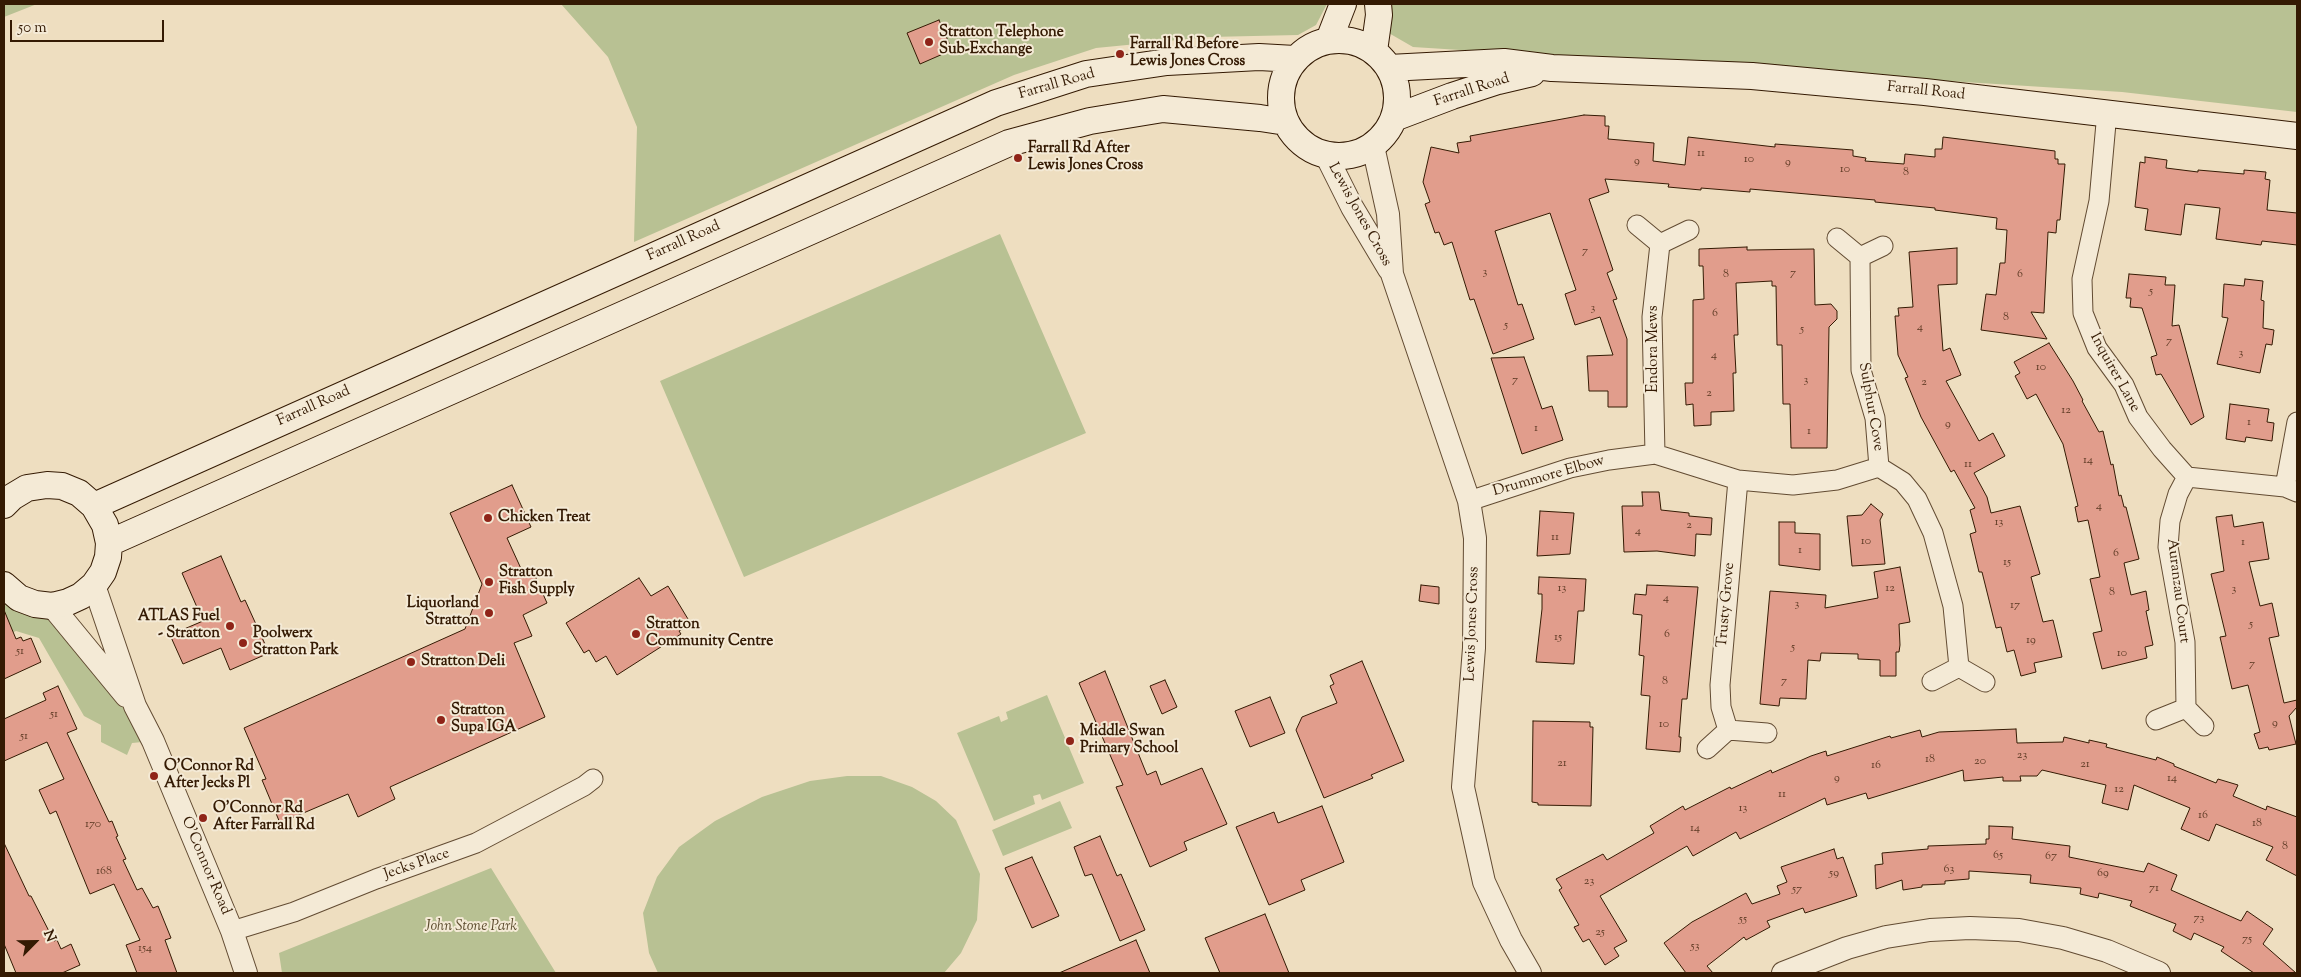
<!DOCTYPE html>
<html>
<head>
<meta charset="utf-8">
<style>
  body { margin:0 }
  #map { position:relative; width:2301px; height:977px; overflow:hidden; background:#eedec0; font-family:"Sorts Mill Goudy",serif }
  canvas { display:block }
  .frame { position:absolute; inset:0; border:5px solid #341a03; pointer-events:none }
  .north { position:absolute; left:10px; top:917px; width:50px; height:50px; -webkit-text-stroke:4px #f4ead6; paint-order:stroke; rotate:67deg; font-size:14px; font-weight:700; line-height:20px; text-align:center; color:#341a03 }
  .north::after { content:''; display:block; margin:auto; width:18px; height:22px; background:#341a03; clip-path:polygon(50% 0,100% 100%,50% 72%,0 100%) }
  .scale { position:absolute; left:10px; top:20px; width:154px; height:22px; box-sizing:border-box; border:2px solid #341a03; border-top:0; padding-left:6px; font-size:15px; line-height:18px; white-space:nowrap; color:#341a03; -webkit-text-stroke:4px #f4ead6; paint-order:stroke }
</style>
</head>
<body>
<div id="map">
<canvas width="2301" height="977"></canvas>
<div class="frame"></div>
<div class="north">N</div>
<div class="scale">50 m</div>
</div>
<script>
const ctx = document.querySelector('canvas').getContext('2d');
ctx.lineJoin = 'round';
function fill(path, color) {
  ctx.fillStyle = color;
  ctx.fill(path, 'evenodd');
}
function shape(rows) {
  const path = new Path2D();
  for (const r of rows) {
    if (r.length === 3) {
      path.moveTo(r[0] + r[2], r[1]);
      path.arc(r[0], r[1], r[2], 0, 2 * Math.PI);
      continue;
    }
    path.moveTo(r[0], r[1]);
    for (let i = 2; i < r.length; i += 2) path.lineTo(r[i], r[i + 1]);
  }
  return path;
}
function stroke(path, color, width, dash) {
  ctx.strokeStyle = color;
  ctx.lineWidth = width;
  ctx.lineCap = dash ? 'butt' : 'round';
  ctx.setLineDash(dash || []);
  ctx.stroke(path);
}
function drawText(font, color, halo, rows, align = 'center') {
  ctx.font = font + ' "Sorts Mill Goudy",serif';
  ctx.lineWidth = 4;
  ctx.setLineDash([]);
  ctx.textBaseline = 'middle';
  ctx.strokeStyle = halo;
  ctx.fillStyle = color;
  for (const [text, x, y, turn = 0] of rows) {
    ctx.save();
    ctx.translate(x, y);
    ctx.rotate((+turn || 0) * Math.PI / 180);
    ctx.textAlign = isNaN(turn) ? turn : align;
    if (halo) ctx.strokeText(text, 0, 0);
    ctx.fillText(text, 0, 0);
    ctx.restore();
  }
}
fill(shape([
  [4,4,37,4,4,17],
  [561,4,1327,4,1316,25,1298,35,1209,37,1096,48,1014,75,634,242,637,127,608,57],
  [1385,4,2297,4,2297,112,2122,92,1413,47,1387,32],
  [1000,234,1086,433,744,577,660,381],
  [4,585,35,604,153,741,132,743,127,755,101,742,101,725,84,716,39,638,16,631,4,636],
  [1047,695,1084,783,1042,800,1040,794,1033,796,1035,804,994,821,957,733,999,716,1001,722,1008,719,1006,712],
  [847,776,881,776,912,787,936,801,956,820,980,874,977,920,961,953,944,973,658,973,649,953,643,913,657,877,679,847,715,821,762,797,810,781],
  [1060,801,1072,828,1003,856,992,830],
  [491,868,556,973,282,973,279,953]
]), '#b8c193');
const building = shape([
  [939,20,952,50,920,64,907,33,939,20],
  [1584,115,1605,116,1605,126,1609,126,1608,139,1654,143,1653,161,1685,165,1688,137,1775,147,1775,144,1853,150,1853,156,1866,158,1865,161,1904,164,1905,154,1935,157,1935,149,1942,149,1943,137,2055,151,2055,159,2058,159,2058,164,2065,164,2060,220,2057,220,2056,233,2048,232,2044,313,2031,312,2047,339,1981,330,1986,294,1996,295,2000,263,2005,263,2007,230,1996,229,1997,218,1935,210,1935,208,1875,202,1875,200,1750,189,1750,192,1701,188,1701,190,1668,187,1669,184,1605,179,1609,192,1589,199,1613,270,1607,273,1617,299,1613,300,1627,339,1627,407,1608,407,1608,391,1589,391,1587,356,1613,355,1600,317,1575,325,1565,294,1576,290,1550,213,1495,231,1518,305,1522,304,1534,339,1493,354,1474,299,1470,300,1452,242,1444,245,1439,232,1435,233,1425,204,1430,202,1423,182,1431,147,1459,153,1457,143,1471,141,1470,136,1584,115],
  [2145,157,2167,160,2166,168,2198,172,2198,170,2244,174,2244,170,2266,172,2265,179,2270,180,2267,210,2297,213,2297,245,2262,241,2261,245,2216,239,2220,208,2185,204,2181,235,2145,230,2148,209,2135,207,2140,162,2145,163,2145,157],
  [1747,247,1747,250,1814,249,1815,305,1831,304,1837,311,1837,319,1829,327,1827,448,1791,448,1790,404,1783,404,1782,345,1777,345,1776,286,1772,286,1772,281,1736,283,1738,335,1734,335,1736,373,1733,373,1734,411,1711,412,1711,425,1694,426,1693,404,1686,405,1685,383,1693,383,1693,300,1704,299,1703,266,1699,266,1699,249,1747,247],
  [1957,248,1957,284,1938,285,1943,351,1950,348,1961,375,1946,381,1979,441,1993,433,2005,456,1974,473,1987,497,1991,513,2020,506,2040,574,2031,577,2043,622,2053,620,2062,657,2034,663,2036,672,2021,676,2014,650,2007,652,2001,627,1996,628,1982,572,1979,572,1970,534,1976,532,1970,510,1975,508,1954,470,1951,472,1921,417,1905,378,1908,377,1898,355,1895,316,1899,316,1898,308,1913,307,1909,252,1957,248],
  [2129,274,2166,277,2165,285,2175,285,2172,326,2179,325,2204,417,2191,425,2161,374,2156,375,2151,357,2157,355,2142,308,2130,307,2131,298,2126,298,2129,274],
  [2245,279,2263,281,2261,300,2264,301,2263,328,2274,330,2272,345,2266,344,2260,373,2217,364,2228,318,2222,317,2224,284,2244,286,2245,279],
  [2049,343,2073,381,2083,400,2082,401,2099,432,2103,431,2111,465,2113,464,2119,496,2121,495,2124,507,2126,507,2139,559,2124,563,2131,595,2146,591,2149,610,2146,611,2153,645,2145,647,2147,658,2102,669,2093,633,2102,631,2090,579,2100,577,2088,520,2078,522,2075,507,2078,506,2063,444,2036,394,2027,399,2015,376,2020,373,2014,362,2049,343],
  [1524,357,1542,409,1552,406,1563,440,1522,454,1491,358,1524,357],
  [2230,404,2269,409,2267,422,2274,423,2272,441,2246,437,2245,442,2226,439,2230,404],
  [512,485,531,527,507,538,523,573,532,569,547,603,523,615,532,636,514,643,545,717,390,787,395,799,358,817,348,794,280,823,262,780,266,779,244,728,465,629,482,584,450,513,512,485],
  [1642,492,1659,492,1661,510,1689,513,1689,516,1712,518,1711,535,1696,534,1695,556,1657,551,1624,552,1622,506,1643,506,1642,492],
  [1871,504,1883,514,1880,520,1885,564,1852,566,1847,516,1862,515,1871,504],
  [1540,511,1574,513,1570,554,1537,556,1540,511],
  [2232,515,2234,527,2263,522,2269,559,2249,562,2260,606,2272,603,2279,636,2269,638,2284,703,2297,700,2297,707,2289,716,2296,744,2269,750,2268,747,2259,749,2254,734,2260,732,2248,685,2232,689,2220,637,2226,636,2211,574,2224,571,2216,517,2232,515],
  [1779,522,1795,522,1795,533,1820,534,1820,570,1779,565,1779,522],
  [221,556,241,602,245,600,269,653,230,670,221,648,183,664,170,635,203,621,182,573,221,556],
  [1900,567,1910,622,1899,624,1900,645,1899,652,1896,652,1896,676,1880,676,1880,660,1858,659,1858,654,1821,653,1820,661,1808,660,1806,699,1780,698,1779,706,1760,704,1770,591,1826,595,1825,608,1878,598,1874,572,1900,567],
  [1539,577,1586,579,1584,611,1578,611,1574,664,1536,662,1542,609,1542,594,1538,594,1539,577],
  [639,578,651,596,668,586,691,624,679,631,681,634,617,675,606,656,596,662,589,650,584,653,566,623,639,578],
  [1421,585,1439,587,1439,604,1419,601,1421,585],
  [1647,585,1698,587,1687,699,1682,699,1679,737,1681,737,1680,752,1646,749,1650,696,1641,695,1644,656,1639,655,1642,615,1633,614,1635,594,1646,595,1647,585],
  [4,610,16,639,21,637,23,641,31,638,41,662,4,679,4,610],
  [1362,661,1404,761,1371,775,1373,778,1324,798,1296,730,1302,717,1337,703,1330,686,1334,684,1330,675,1362,661],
  [1105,671,1147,775,1156,771,1161,785,1202,768,1227,824,1184,842,1187,850,1150,867,1116,787,1123,785,1079,683,1105,671],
  [1165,680,1177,707,1162,714,1150,686,1165,680],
  [58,686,77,729,67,733,109,822,112,821,118,836,116,837,126,859,123,860,137,890,142,888,153,908,158,906,171,938,165,940,177,973,137,973,126,945,140,940,114,884,90,894,56,811,50,814,39,790,64,779,47,742,4,761,4,719,46,700,43,693,58,686],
  [1270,697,1285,733,1250,747,1235,711,1270,697],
  [1533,721,1590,722,1590,727,1593,727,1591,806,1538,805,1538,803,1532,802,1533,721],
  [2016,729,2017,743,2063,742,2064,737,2089,743,2089,740,2107,744,2106,747,2156,760,2157,757,2174,764,2174,766,2216,783,2218,779,2238,785,2233,796,2266,810,2267,806,2297,817,2297,876,2266,860,2273,847,2216,824,2209,841,2181,829,2190,808,2134,785,2128,810,2102,803,2106,785,2042,770,2037,776,2020,776,2021,781,2003,781,2003,777,1964,781,1963,770,1868,799,1866,793,1827,805,1825,798,1740,839,1736,832,1693,856,1687,846,1600,896,1627,941,1614,948,1619,956,1605,965,1589,939,1583,942,1574,927,1579,925,1559,890,1562,888,1556,879,1603,854,1607,860,1654,833,1650,826,1683,806,1685,810,1730,787,1731,789,1771,770,1772,773,1811,756,1826,751,1827,756,1890,736,1891,738,1920,730,1922,737,1939,732,2016,729],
  [1322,806,1344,862,1301,880,1305,890,1269,905,1236,827,1274,812,1278,823,1322,806],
  [1989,826,2013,827,2012,839,2070,846,2069,857,2144,872,2148,863,2177,875,2171,890,2241,921,2247,911,2273,929,2263,944,2296,973,2254,973,2221,951,2224,947,2194,933,2191,940,2173,931,2176,924,2130,906,2132,901,2099,893,2098,898,2080,894,2081,888,2030,883,2031,875,1969,871,1969,879,1945,881,1945,884,1922,885,1922,887,1903,890,1902,880,1876,889,1875,865,1883,864,1882,853,1928,849,1928,846,1986,844,1986,839,1989,839,1989,826],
  [1100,836,1117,876,1121,874,1145,930,1120,941,1092,874,1085,876,1074,847,1100,836],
  [4,843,29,896,31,896,54,941,57,940,61,949,71,944,80,965,62,973,16,973,4,944,4,843],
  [1834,849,1837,859,1843,857,1857,896,1805,913,1803,908,1767,921,1770,927,1746,940,1744,937,1707,966,1713,973,1686,973,1664,943,1692,922,1746,893,1752,904,1780,894,1777,886,1787,882,1781,867,1834,849],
  [1032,857,1059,916,1032,928,1005,868,1032,857],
  [1265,914,1289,973,1220,973,1205,938,1265,914],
  [1136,940,1150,973,1059,973,1136,940]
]);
fill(building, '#e19d8c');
stroke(building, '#341a03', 1);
const minor = shape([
  [2107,112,2099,201,2082,279,2083,313,2097,348,2124,385,2138,417,2162,449,2187,477,2285,487,2297,492],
  [1637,225,1660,244,1689,230],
  [1837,238,1860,257,1883,246],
  [1860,257,1861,370,1875,418,1879,467],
  [1655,454,1652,317,1660,244],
  [2285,487,2297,422],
  [1469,501,1570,468,1609,460,1655,454,1738,480,1793,485,1837,480,1879,467,1903,482,1917,499,1933,533,1953,606,1959,667],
  [1932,681,1959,667,1985,682],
  [2186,708,2185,642,2168,547,2170,521,2178,494,2187,477],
  [2156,720,2186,708,2204,726],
  [1728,730,1721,707,1720,685,1738,480],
  [1707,749,1728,730,1767,733],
  [232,931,294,912,376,879,476,843,584,786,593,779]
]);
const tertiary = shape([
  [1373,146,1388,214,1392,274,1469,501,1475,538,1474,648,1463,787,1484,882,1511,940,1530,973],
  [1326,155,1352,207,1389,269],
  [94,585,135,706,153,741,232,931,246,973],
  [52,606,126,696],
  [1783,973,1847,948,1886,937,1930,930,1970,928,2019,930,2063,938,2107,951,2159,973]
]);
const secondary = shape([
  [1339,98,58],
  [1329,40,1343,4],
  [1374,51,1379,15,1378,4],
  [1389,68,1504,62,1552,68,1752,76,1925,92,2297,136],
  [1394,118,1452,96,1498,81,1532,73],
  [4,505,12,497,27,488,47,485,62,486,79,493,94,506,105,525,109,543,108,557,103,572,94,585,81,596,68,602,52,606,35,604,19,598,4,585],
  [94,506,996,103,1086,74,1167,62,1259,57,1295,59],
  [109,543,1009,143,1090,121,1163,109,1260,118,1286,122]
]);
stroke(minor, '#624b32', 21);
stroke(tertiary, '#624b32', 24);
stroke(secondary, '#341a03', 28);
stroke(minor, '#f4ead6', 19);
stroke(tertiary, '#f4ead6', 22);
stroke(secondary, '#f4ead6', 26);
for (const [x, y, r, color] of [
  [929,42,5,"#8f2418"],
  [1120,54,5,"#8f2418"],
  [1018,158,5,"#8f2418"],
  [488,518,5,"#8f2418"],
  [489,582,5,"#8f2418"],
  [489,613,5,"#8f2418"],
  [230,626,5,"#8f2418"],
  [636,634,5,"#8f2418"],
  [243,643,5,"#8f2418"],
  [411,662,5,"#8f2418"],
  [441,720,5,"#8f2418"],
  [1070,741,5,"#8f2418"],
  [154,776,5,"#8f2418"],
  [203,818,5,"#8f2418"]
]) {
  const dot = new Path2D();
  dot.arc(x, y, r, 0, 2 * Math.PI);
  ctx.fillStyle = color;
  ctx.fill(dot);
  stroke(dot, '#f4ead6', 2);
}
drawText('12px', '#5f3b25', null, [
  ["11",1701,154],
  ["10",1749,160],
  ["9",1637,162],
  ["9",1788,163],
  ["10",1845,170],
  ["8",1906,173],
  ["7",1585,252],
  ["3",1485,273],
  ["7",1793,274],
  ["8",1726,275],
  ["6",2020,275],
  ["5",2151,292],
  ["3",1593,309],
  ["6",1715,314],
  ["8",2006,318],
  ["5",1506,326],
  ["4",1920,328],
  ["5",1802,330],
  ["7",2169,342],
  ["3",2241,354],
  ["4",1714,356],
  ["10",2041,368],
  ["7",1515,381],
  ["3",1806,381],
  ["2",1924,383],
  ["2",1709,394],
  ["12",2066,411],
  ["1",2249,423],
  ["9",1948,425],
  ["1",1536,429],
  ["1",1809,432],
  ["14",2088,461],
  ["11",1968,465],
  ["4",2099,507],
  ["13",1999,523],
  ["2",1689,526],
  ["4",1638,532],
  ["11",1555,538],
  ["10",1866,542],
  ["1",2243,543],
  ["1",1800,551],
  ["6",2116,554],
  ["15",2007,563],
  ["13",1562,589],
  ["12",1890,589],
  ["3",2234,590],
  ["8",2112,593],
  ["4",1666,599],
  ["3",1797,605],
  ["17",2015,606],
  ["5",2251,625],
  ["6",1667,635],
  ["15",1558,638],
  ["19",2031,641],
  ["5",1793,648],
  ["51",20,652],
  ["10",2122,654],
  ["7",2252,665],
  ["8",1665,682],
  ["7",1784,682],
  ["51",54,715],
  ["9",2275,724],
  ["10",1664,725],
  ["51",24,737],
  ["23",2022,756],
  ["18",1930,760],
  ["20",1980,762],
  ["21",1562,764],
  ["21",2085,765],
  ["16",1876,766],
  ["9",1837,779],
  ["14",2172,779],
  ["12",2119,790],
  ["11",1782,795],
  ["13",1743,809],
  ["16",2203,816],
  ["18",2257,824],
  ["170",93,825],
  ["14",1695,829],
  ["8",2285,847],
  ["65",1998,856],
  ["67",2051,857],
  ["63",1949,870],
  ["168",104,872],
  ["59",1834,874],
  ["69",2103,874],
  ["23",1589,882],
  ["71",2154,889],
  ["57",1797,890],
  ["73",2199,919],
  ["55",1743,920],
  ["25",1600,933],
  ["75",2247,940],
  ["53",1695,947],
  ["154",145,949]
]);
drawText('bold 15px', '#341a03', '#f4ead6', [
  ["Stratton Telephone",939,33],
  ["Sub-Exchange",939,50],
  ["Farrall Rd Before",1130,45],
  ["Lewis Jones Cross",1130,62],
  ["Farrall Rd After",1028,149],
  ["Lewis Jones Cross",1028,166],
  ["Chicken Treat",498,518],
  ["Stratton",499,573],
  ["Fish Supply",499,590],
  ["Liquorland",479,604,"right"],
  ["Stratton",479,621,"right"],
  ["ATLAS Fuel",220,617,"right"],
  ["- Stratton",220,634,"right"],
  ["Stratton",646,625],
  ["Community Centre",646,642],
  ["Poolwerx",253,634],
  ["Stratton Park",253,651],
  ["Stratton Deli",421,662],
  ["Stratton",451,711],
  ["Supa IGA",451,728],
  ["Middle Swan",1080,732],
  ["Primary School",1080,749],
  ["O'Connor Rd",164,767],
  ["After Jecks Pl",164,784],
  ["O'Connor Rd",213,809],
  ["After Farrall Rd",213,826]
], 'left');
drawText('15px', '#341a03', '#f4ead6', [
  ["Farrall Road",1057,85,-16],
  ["Farrall Road",1472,91,-18],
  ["Farrall Road",1926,92,6],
  ["Lewis Jones Cross",1359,215,61],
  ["Farrall Road",684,242,-24],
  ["Endora Mews",1654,349,-90],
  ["Inquirer Lane",2114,373,61],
  ["Farrall Road",314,407,-24],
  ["Sulphur Cove",1870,407,80],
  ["Drummore Elbow",1549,477,-16],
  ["Auranzau Court",2177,591,83],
  ["Trusty Grove",1727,605,-85],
  ["Lewis Jones Cross",1473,624,-88],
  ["Jecks Place",417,865,-19],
  ["O'Connor Road",205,866,67]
]);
drawText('italic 15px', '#5c4c2e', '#f4ead6', [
  ["John Stone Park",471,927]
]);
</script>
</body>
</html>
